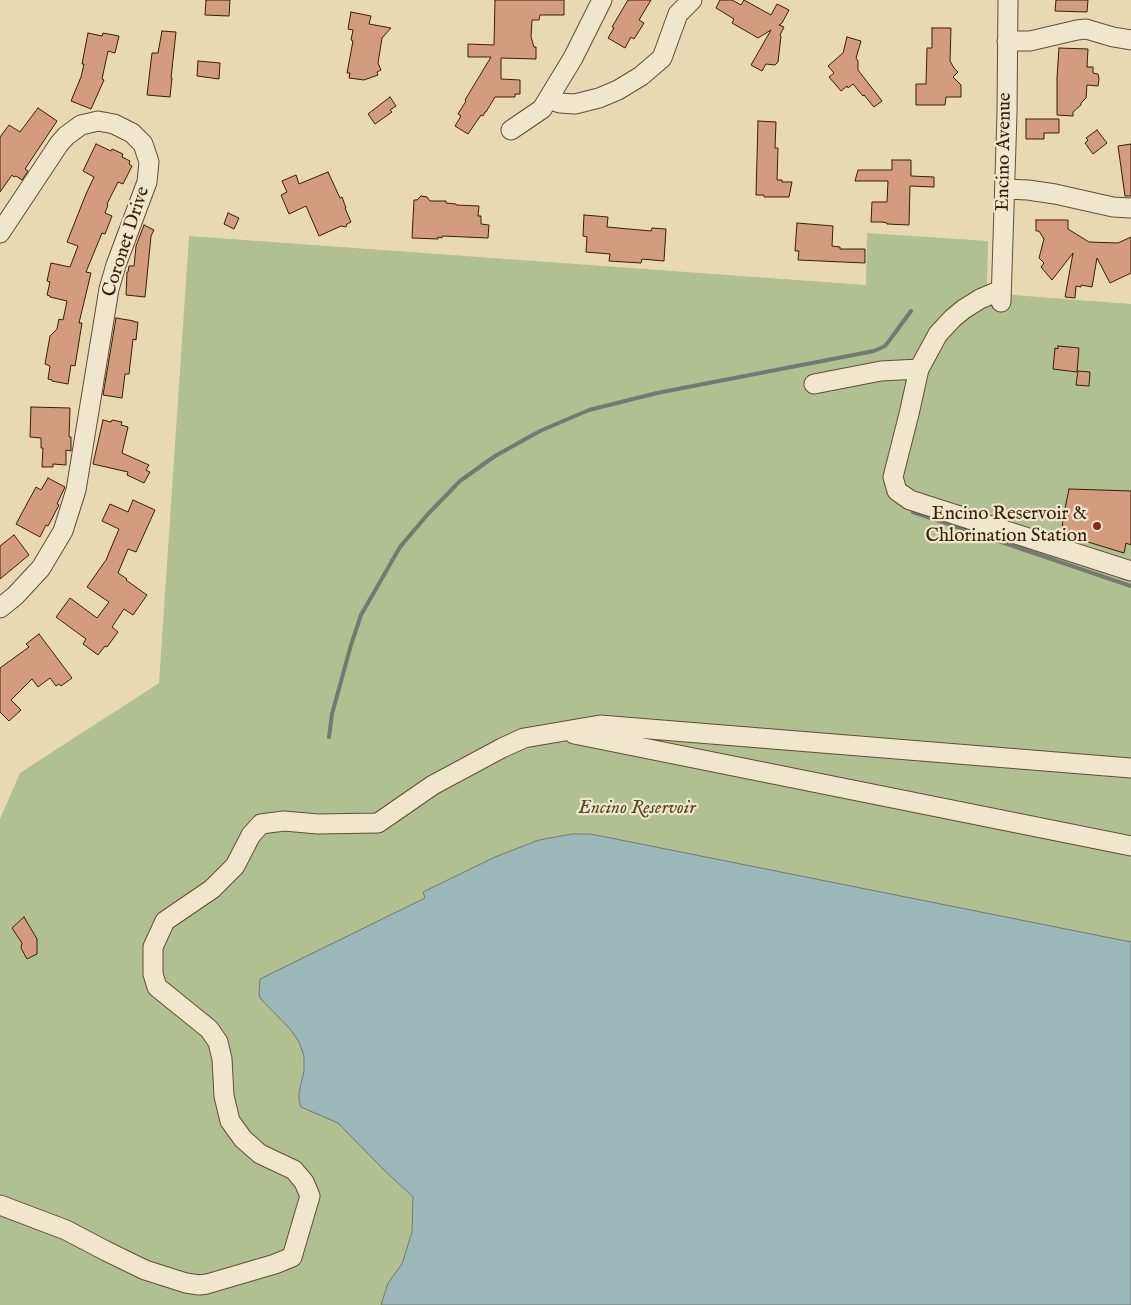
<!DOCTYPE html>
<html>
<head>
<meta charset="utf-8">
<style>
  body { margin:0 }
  canvas { display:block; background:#e8d9b3 }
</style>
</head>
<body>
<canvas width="1131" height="1305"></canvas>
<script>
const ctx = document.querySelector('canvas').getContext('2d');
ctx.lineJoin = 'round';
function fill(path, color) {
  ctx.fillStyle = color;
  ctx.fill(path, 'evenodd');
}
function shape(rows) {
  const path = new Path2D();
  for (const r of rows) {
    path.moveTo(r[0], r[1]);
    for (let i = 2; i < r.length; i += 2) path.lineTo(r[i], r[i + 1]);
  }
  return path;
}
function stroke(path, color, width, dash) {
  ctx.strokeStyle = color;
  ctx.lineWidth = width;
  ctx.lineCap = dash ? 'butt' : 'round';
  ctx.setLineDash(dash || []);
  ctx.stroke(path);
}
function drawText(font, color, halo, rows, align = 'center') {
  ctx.font = font + ' "IM FELL English",serif';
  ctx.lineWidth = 4.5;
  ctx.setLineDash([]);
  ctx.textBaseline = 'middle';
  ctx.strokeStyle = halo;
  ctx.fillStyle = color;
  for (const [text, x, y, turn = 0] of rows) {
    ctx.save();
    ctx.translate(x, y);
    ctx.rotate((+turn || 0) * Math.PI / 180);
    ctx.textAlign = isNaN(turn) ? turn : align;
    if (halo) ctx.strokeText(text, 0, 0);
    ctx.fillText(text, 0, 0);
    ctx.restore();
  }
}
fill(shape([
  [867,233,988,241,987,293,1131,304,1131,1305,0,1305,0,819,20,773,159,683,189,236,866,285]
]), '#b0c090');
const water = shape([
  [572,834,590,834,611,838,1131,942,1131,1305,381,1305,388,1283,402,1264,412,1232,413,1197,383,1169,338,1123,301,1107,299,1101,299,1092,304,1071,304,1056,299,1042,291,1030,260,998,259,994,260,979,425,898,423,892,495,857,539,840,572,834]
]);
fill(water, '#9cb7b8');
stroke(water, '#747a71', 1);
stroke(shape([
  [913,512,1131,586],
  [329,737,332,714,351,645,361,615,400,547,428,514,460,481,495,456,540,431,589,410,657,393,874,351,885,346,889,341,911,311]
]), '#747a71', 4);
const building = shape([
  [206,0,230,0,229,16,205,15,206,0],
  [495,0,564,0,564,15,540,15,539,20,532,20,531,37,534,47,536,47,536,59,501,58,501,79,520,80,520,94,515,94,515,97,495,97,486,112,485,112,483,116,481,115,468,134,455,126,461,116,458,114,466,101,465,100,491,57,468,57,468,44,494,45,495,0],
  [628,0,651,0,639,20,644,23,634,39,631,37,625,48,608,38,614,28,612,27,628,0],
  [720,0,732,0,741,5,744,0,771,15,777,4,789,10,782,23,779,25,784,27,780,35,781,36,778,62,775,65,766,64,762,71,751,65,771,30,758,38,732,23,734,19,716,8,720,0],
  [1056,0,1088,0,1087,12,1055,11,1056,0],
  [351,12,371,16,369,24,391,28,382,38,378,63,381,70,377,72,378,75,364,80,349,78,350,73,347,73,353,41,351,40,353,30,348,29,351,12],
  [932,28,951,28,950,61,954,68,958,72,953,77,961,85,961,97,946,97,945,105,916,105,916,84,926,84,927,48,932,48,932,28],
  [162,31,176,32,171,78,172,78,170,97,147,95,152,53,158,53,162,31],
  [88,33,102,36,103,33,119,36,115,53,108,51,102,79,104,80,91,109,71,101,81,77,84,64,82,64,88,33],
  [847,37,861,41,856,58,858,61,858,70,882,101,874,107,864,95,863,96,853,84,848,88,847,86,841,91,829,77,834,73,828,66,843,53,847,37],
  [1059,48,1088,49,1087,67,1093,67,1093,73,1098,74,1099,79,1098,86,1087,85,1086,98,1081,103,1081,105,1073,112,1073,116,1057,115,1057,77,1059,48],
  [198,61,220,63,219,79,197,76,198,61],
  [390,97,396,106,390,110,392,112,375,124,368,114,390,97],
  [38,108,57,121,25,169,28,171,22,180,16,176,14,177,12,175,0,192,0,137,9,125,20,132,38,108],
  [1026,119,1059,119,1059,133,1044,133,1044,139,1026,139,1026,119],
  [758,121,776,122,775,148,778,148,777,180,782,180,782,182,792,182,789,197,764,197,764,195,756,195,758,121],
  [1097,130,1107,143,1093,154,1085,143,1088,140,1086,138,1097,130],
  [96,144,111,151,112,149,123,154,122,157,130,161,129,164,132,166,123,184,118,182,107,204,108,205,105,213,112,216,105,234,102,233,86,272,91,273,79,323,82,323,75,366,71,365,68,384,52,381,52,380,48,379,50,366,45,364,50,336,57,329,59,319,63,320,67,301,50,297,50,296,47,295,50,282,47,281,51,263,70,267,78,246,67,242,86,194,94,177,83,171,96,144],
  [1131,144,1131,196,1125,196,1118,146,1131,144],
  [892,160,911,160,911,176,934,177,934,187,910,186,909,225,887,224,887,223,882,222,871,222,872,202,887,202,888,181,855,181,858,170,892,170,892,160],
  [328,172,340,198,342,197,346,208,345,208,351,222,347,224,346,227,341,226,319,236,306,206,289,214,281,195,287,192,282,181,296,175,299,184,328,172],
  [421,196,427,197,430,201,446,201,446,203,456,204,456,205,479,206,478,216,481,216,481,224,489,225,488,238,442,236,442,238,438,237,438,239,412,238,414,200,417,200,421,196],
  [228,213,239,218,234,229,224,224,228,213],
  [584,215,608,217,607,227,651,231,652,228,666,229,664,261,642,259,641,263,609,261,610,254,586,252,587,237,583,236,584,215],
  [1036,220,1068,220,1068,229,1089,242,1118,243,1131,237,1131,273,1110,283,1097,258,1092,287,1081,285,1081,287,1076,286,1075,298,1065,297,1073,253,1052,280,1041,267,1044,263,1039,258,1044,239,1039,231,1036,231,1036,220],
  [797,223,833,226,832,246,840,247,840,249,865,249,865,263,798,260,799,251,795,251,797,223],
  [144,225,154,230,151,236,145,297,126,295,127,272,128,272,129,266,134,266,136,246,144,225],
  [116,318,134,321,134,322,138,322,136,340,133,339,129,374,125,374,122,398,103,395,116,318],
  [1058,346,1079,348,1077,372,1053,369,1055,348,1058,349,1058,346],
  [1078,371,1090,372,1089,386,1076,385,1078,371],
  [31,407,70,408,69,437,71,437,71,451,66,450,66,465,53,464,53,467,42,467,43,448,41,448,41,438,30,437,31,407],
  [103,420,111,422,112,420,122,422,121,425,128,427,122,453,149,465,146,470,150,472,144,483,127,475,128,472,93,464,103,420],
  [48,478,65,487,57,504,59,505,48,526,46,525,40,537,16,524,36,487,41,490,48,478],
  [1069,489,1131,491,1131,545,1126,543,1124,553,1062,534,1063,518,1069,489],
  [133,500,155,510,136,552,128,549,118,573,127,579,126,580,147,595,133,615,124,609,112,627,118,632,107,647,105,646,98,655,83,644,86,639,56,617,70,598,97,618,109,602,87,587,106,560,119,529,102,521,110,504,128,512,133,500],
  [14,535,29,555,0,579,0,546,14,535],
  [39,634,72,678,61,686,59,684,56,686,50,678,38,687,32,679,11,700,21,710,9,721,0,712,0,668,29,647,26,644,39,634],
  [24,917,37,939,37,954,27,959,21,948,22,943,12,928,24,917]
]);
fill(building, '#d49c7e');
stroke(building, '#381e07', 1);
const minor = shape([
  [1007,41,1030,41,1077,30,1086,29,1113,37,1131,40],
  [548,99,560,103,575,104,599,98,618,90,641,76,662,58,678,14,692,0],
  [511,130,542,109,573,58,602,0],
  [1005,189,1028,190,1055,194,1113,207,1131,208],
  [0,233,59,144,66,136,81,125,98,121,114,124,132,133,143,144,149,162,147,182,116,265,109,289,76,490,63,531,41,568,15,596,0,608],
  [1001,290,980,299,964,309,953,318,938,334,919,369,909,414,893,477,897,491,910,500,1131,571],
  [1001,302,1007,113,1008,0],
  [814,384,881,371,919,369],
  [574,734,1131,846],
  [0,1205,66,1230,106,1251,145,1270,186,1283,199,1285,207,1284,275,1264,292,1257,310,1196,304,1182,294,1170,260,1154,243,1139,230,1121,224,1096,222,1059,218,1042,209,1029,157,987,153,974,153,947,165,921,212,889,235,866,251,835,261,824,284,821,318,824,378,823,433,785,502,748,524,738,600,725,1131,768]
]);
stroke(minor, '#644d32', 21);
stroke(minor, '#f0e6ce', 19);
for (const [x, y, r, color] of [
  [1097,526,5,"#8f2418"]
]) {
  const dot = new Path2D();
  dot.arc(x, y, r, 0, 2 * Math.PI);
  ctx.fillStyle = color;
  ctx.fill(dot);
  stroke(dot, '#f0e6ce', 2);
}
drawText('19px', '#381e07', '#f0e6ce', [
  ["Encino Avenue",1005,152,-89],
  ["Coronet Drive",127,242,-72]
]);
drawText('19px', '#381e07', '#f0e6ce', [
  ["Encino Reservoir &",1087,515],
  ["Chlorination Station",1087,537]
], 'right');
drawText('italic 19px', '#564629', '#f0e6ce', [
  ["Encino Reservoir",637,809]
]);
</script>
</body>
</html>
